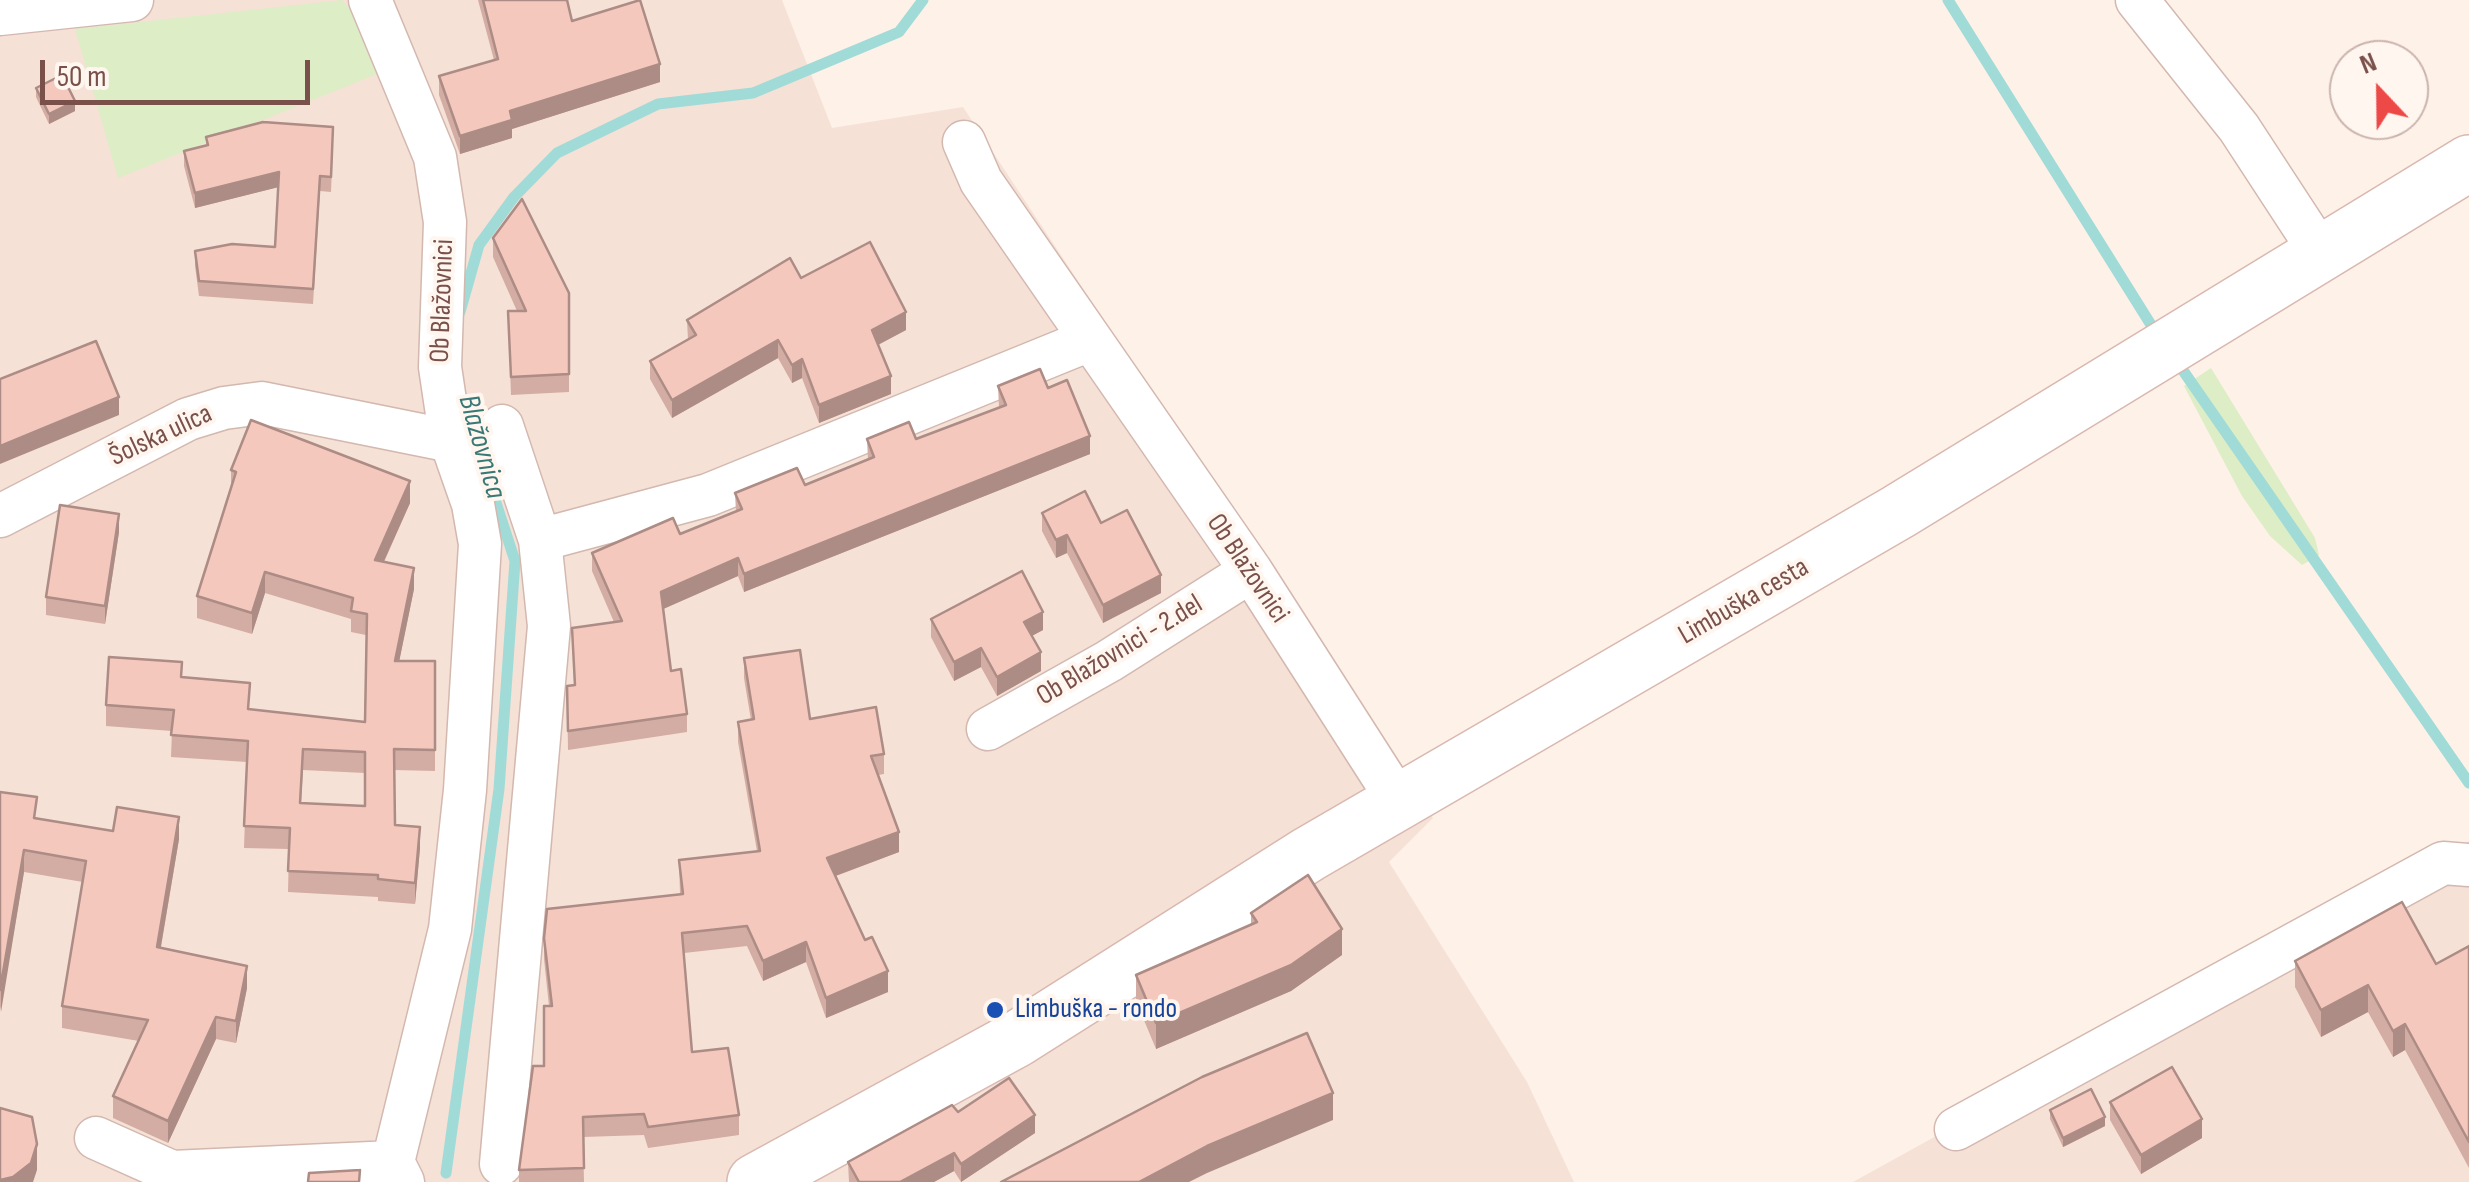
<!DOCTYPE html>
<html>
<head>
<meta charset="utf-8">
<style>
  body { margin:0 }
  #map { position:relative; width:2469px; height:1182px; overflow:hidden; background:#fef1e8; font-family:"Sofia Sans Condensed",sans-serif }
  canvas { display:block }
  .north { position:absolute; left:2329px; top:40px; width:100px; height:100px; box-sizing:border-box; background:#fff6ef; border:2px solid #cab4ad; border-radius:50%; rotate:338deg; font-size:28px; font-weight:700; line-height:40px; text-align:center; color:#7a514a }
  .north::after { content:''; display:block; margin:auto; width:35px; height:45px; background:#ed4947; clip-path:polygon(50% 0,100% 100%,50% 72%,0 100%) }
  .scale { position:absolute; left:40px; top:60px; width:270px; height:45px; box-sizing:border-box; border:5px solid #7a514a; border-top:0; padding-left:12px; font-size:30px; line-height:35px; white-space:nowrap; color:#7a514a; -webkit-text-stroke:8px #fff6ef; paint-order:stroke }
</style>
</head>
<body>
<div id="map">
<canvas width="2469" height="1182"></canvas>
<div class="north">N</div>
<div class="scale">50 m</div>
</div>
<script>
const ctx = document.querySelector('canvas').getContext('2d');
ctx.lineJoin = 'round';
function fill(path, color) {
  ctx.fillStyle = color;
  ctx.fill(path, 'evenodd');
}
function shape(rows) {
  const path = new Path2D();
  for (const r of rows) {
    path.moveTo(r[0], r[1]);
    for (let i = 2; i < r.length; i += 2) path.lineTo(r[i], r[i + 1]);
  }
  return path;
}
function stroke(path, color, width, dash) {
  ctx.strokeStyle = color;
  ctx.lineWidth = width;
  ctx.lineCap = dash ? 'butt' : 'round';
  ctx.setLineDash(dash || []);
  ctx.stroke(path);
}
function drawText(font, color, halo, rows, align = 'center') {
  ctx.font = font + ' "Sofia Sans Condensed",sans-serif';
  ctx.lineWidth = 8;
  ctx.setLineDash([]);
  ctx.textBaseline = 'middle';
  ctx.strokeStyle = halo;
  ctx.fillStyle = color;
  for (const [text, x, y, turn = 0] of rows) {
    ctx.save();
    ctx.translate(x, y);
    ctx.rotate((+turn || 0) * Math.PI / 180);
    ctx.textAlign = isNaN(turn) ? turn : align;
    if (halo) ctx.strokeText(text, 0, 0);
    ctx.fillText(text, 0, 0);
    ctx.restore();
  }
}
fill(shape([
  [0,0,782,0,832,128,963,107,1433,818,1389,862,1527,1082,1574,1182,0,1182],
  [2469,841,2469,1182,1853,1182]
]), '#f6e1d6');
fill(shape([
  [342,0,364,23,380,73,118,178,75,29],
  [2211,368,2315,538,2319,555,2302,565,2270,536,2242,496,2184,386]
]), '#ddedc5');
stroke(shape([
  [1948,0,2158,336],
  [460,312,479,245,514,197,557,153,658,104,753,93,899,32,923,0],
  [2175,359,2469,783],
  [446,1173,499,789,515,561,467,414]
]), '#a0dbd8', 11);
const minor = shape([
  [370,0,435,157,445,222,440,367,451,441,473,504,480,544,465,790,450,929,393,1162,403,1182],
  [2137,0,2239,128,2322,255],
  [0,14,132,0],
  [964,142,981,181,1251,571,1399,802],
  [0,516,188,419,224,408,262,403,451,441],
  [540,540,708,495,1087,341],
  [988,729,1109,661,1251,571],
  [1956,1129,2443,863,2469,865],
  [96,1138,172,1172,393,1162,385,1182],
  [501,1164,549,626,540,540,502,426]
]);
const secondary = shape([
  [755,1182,1017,1039,1309,854,1898,512,2469,163]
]);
stroke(minor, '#d3b8af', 45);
stroke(secondary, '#d9b8af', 58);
stroke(minor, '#fff', 42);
stroke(secondary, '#fff', 55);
fill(shape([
  [478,0,567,0,572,21,660,82,512,129,512,138,460,154,439,95,439,76,494,60],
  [36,88,75,111,49,124,36,97],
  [206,137,333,142,331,192,320,191,313,304,199,296,195,266,195,251,275,247,278,187,195,208,184,166,184,151,206,145],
  [493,238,569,293,569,392,511,395,508,311,517,311,493,257],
  [801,278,906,330,878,345,891,394,819,423,802,378,792,383,778,358,672,418,650,379,650,361,688,340,687,320],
  [998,386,1048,388,1090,454,744,592,738,576,663,609,671,671,687,714,687,732,568,750,567,686,574,685,572,628,614,622,592,571,592,553,680,534,736,512,735,493,805,485,868,460,867,439,916,439,999,407],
  [231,470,410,503,384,562,414,589,399,661,435,661,435,771,394,770,395,825,420,848,415,904,378,901,378,897,288,892,289,849,244,848,247,762,171,757,172,731,106,726,106,705,182,677,249,709,365,722,366,635,351,632,351,619,265,593,252,634,197,618,197,596,231,487],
  [303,770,365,773,365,806,301,803],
  [1042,513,1101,523,1161,593,1103,623,1067,553,1056,558,1042,531],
  [119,532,105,624,46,615,46,597],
  [931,619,1043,630,1032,636,1041,671,997,696,981,667,954,681,931,637],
  [744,658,810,719,884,754,884,774,878,775,899,852,836,876,888,992,826,1018,806,962,763,981,747,946,684,953,692,1052,739,1115,739,1135,648,1148,644,1135,583,1137,584,1182,519,1182,519,1170,544,1066,549,1006,544,959,544,938,680,894,679,860,757,851,738,742,738,722,751,720,744,678],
  [0,792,37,818,113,831,179,839,161,947,247,988,236,1043,216,1039,168,1143,113,1118,113,1096,139,1041,62,1028,62,1006,83,882,24,872,0,1012],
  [1251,913,1342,955,1291,991,1156,1049,1136,1001,1136,975,1251,925],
  [2469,946,2469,1168,2405,1050,2393,1057,2368,1012,2321,1037,2295,987,2295,961,2436,964],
  [2110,1102,2202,1138,2141,1174,2110,1120],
  [2050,1110,2105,1126,2063,1147,2050,1119],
  [958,1112,1035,1133,961,1182,954,1171,934,1182,849,1182,848,1162]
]), '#d3aca3');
fill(shape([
  [660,64,660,82,512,129,512,138,460,154,460,136,510,111],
  [75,101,75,111,49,124,49,114],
  [279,172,279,187,195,208,195,193],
  [906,312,906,330,872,348,872,330],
  [778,340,778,358,672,418,672,400],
  [802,359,802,378,792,383,792,365],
  [891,376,891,394,819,423,819,405],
  [119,397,119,415,0,464,0,446],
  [1090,436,1090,454,744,592,744,574],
  [410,481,410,503,375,581,375,560],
  [119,514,119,532,105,624,105,606],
  [1067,535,1067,553,1056,558,1056,540],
  [738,558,738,576,661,610,661,592],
  [414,568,414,589,395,682,395,661],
  [265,572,265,593,252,634,252,613],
  [1161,575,1161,593,1103,623,1103,605],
  [1043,612,1043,630,1024,640,1024,622],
  [981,648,981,667,954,681,954,662],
  [1041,652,1041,671,997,696,997,677],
  [179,817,179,839,157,969,157,947],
  [420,827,420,848,415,904,415,883],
  [899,832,899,852,827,879,827,858],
  [24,850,24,872,1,1012,1,990],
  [1342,929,1342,955,1291,991,1156,1049,1156,1023],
  [806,942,806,962,763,981,763,961],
  [247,966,247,988,236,1043,236,1021],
  [888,971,888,992,826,1018,826,998],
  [2368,985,2368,1012,2321,1037,2321,1010],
  [216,1017,216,1039,168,1143,168,1121],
  [2405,1024,2405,1050,2393,1057,2393,1031],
  [1333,1093,1333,1120,1207,1173,1189,1182,1139,1182,1207,1146],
  [1035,1115,1035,1133,961,1182,961,1164],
  [2105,1117,2105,1126,2063,1147,2063,1138],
  [2202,1119,2202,1138,2141,1174,2141,1155],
  [37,1144,37,1170,33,1182,0,1182,0,1180],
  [954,1153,954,1171,934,1182,900,1182]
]), '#ac8c85');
const building = shape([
  [483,0,567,0,572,21,640,0,660,64,510,111,512,120,460,136,439,76,498,59,483,0],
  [62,75,75,101,49,114,36,88,62,75],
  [263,122,333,127,331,177,320,176,313,289,199,281,195,251,232,244,275,247,279,172,195,193,184,151,208,145,206,137,263,122],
  [522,199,569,293,569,374,511,377,508,311,526,311,493,238,522,199],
  [870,242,906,312,872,330,891,376,819,405,802,359,792,365,778,340,672,400,650,361,696,335,687,320,790,258,801,278,870,242],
  [96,341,119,397,0,446,0,379,96,341],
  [1040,369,1048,388,1067,380,1090,436,744,574,738,558,661,592,671,671,681,669,687,714,568,731,567,686,575,685,572,628,622,621,592,553,673,518,680,534,742,509,735,493,797,468,805,485,874,457,867,439,909,422,916,439,1006,405,998,386,1040,369],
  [251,420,410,481,375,560,414,568,395,661,435,661,435,750,394,749,395,825,420,827,415,883,378,879,378,875,288,871,290,828,244,826,248,741,171,735,174,710,106,705,109,657,182,662,181,677,250,683,248,709,365,722,367,614,351,611,353,598,265,572,252,613,197,596,236,472,231,470,251,420],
  [303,749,365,752,365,806,300,803,303,749],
  [1085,491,1101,523,1127,510,1161,575,1103,605,1067,535,1056,540,1042,513,1085,491],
  [60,505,119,514,105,606,46,597,60,505],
  [1022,571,1043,612,1024,622,1041,652,997,677,981,648,954,662,931,619,1022,571],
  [800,650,810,719,876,707,884,754,871,756,899,832,827,858,865,940,872,937,888,971,826,998,806,942,763,961,747,926,682,933,692,1052,728,1048,739,1115,648,1127,644,1114,583,1117,584,1168,519,1170,533,1066,544,1066,544,1006,552,1006,544,938,547,909,683,894,679,860,760,851,738,722,754,719,744,658,800,650],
  [0,792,37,797,34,818,113,831,117,807,179,817,157,947,247,966,236,1021,216,1017,168,1121,113,1096,148,1020,62,1006,86,861,24,850,0,990,0,792],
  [1308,875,1342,929,1291,965,1156,1023,1136,975,1257,922,1251,913,1308,875],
  [2402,902,2436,964,2469,946,2469,1142,2405,1024,2393,1031,2368,985,2321,1010,2295,961,2402,902],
  [1307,1033,1333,1093,1207,1146,1139,1182,1001,1182,1202,1077,1307,1033],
  [2172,1067,2202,1119,2141,1155,2110,1102,2172,1067],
  [1009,1078,1035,1115,961,1164,954,1153,900,1182,859,1182,848,1162,952,1105,958,1112,1009,1078],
  [2091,1089,2105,1117,2063,1138,2050,1110,2091,1089],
  [0,1108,32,1117,37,1144,31,1163,13,1177,0,1180,0,1108],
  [360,1170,359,1182,308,1182,309,1173,360,1170]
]);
fill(building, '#f5c8be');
stroke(building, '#ac8c85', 2.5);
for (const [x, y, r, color] of [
  [995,1010,10,"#1a4fb4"]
]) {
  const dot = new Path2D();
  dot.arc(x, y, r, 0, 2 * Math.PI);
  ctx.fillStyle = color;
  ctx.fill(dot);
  stroke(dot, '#fff6ef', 4);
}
drawText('28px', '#7a514a', '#fff6ef', [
  ["Ob Blažovnici",443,301,-88],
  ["Šolska ulica",161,436,-25],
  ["Ob Blažovnici",1247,569,56],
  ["Limbuška cesta",1744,602,-30],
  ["Ob Blažovnici - 2.del",1120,651,-31]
]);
drawText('28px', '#164399', '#fff6ef', [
  ["Limbuška - rondo",1015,1010]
], 'left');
drawText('italic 30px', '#397875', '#fff6ef', [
  ["Blažovnica",481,447,74]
]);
</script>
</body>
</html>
